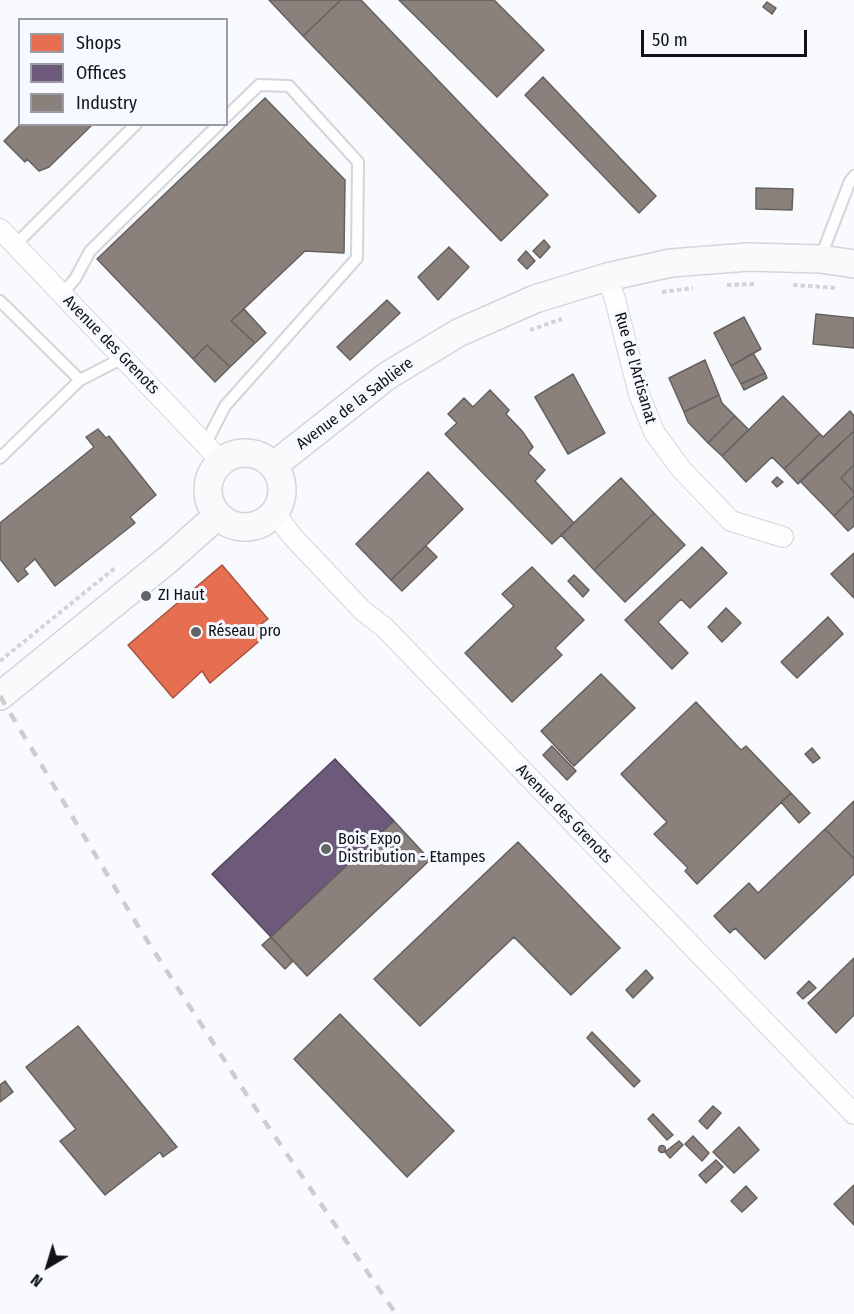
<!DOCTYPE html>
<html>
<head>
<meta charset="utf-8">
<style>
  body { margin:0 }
  #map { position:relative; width:854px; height:1314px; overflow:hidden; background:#f8fafd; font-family:"Fira Sans Condensed",sans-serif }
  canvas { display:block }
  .legend { position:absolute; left:18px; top:18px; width:210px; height:108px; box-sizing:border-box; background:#f6f9ff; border:2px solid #9a9da3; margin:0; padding:8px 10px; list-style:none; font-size:18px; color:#111318 }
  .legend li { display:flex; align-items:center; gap:12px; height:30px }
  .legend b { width:30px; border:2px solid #9a9da3 }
  .north { position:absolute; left:18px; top:1236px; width:60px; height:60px; -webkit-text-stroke:4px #f6f9ff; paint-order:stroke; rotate:218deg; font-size:16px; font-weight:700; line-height:24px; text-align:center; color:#111318 }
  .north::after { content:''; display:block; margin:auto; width:21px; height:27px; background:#111318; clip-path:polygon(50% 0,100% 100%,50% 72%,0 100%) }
  .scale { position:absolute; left:641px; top:30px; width:166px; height:27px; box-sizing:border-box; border:3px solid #111318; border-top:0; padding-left:8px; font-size:18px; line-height:21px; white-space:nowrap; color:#111318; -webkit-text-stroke:4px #f6f9ff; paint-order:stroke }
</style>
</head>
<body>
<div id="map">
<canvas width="854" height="1314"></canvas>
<ul class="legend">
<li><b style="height:16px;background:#e76f51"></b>Shops</li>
<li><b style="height:16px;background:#6d597a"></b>Offices</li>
<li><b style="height:16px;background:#8a817c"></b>Industry</li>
</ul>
<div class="north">N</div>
<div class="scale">50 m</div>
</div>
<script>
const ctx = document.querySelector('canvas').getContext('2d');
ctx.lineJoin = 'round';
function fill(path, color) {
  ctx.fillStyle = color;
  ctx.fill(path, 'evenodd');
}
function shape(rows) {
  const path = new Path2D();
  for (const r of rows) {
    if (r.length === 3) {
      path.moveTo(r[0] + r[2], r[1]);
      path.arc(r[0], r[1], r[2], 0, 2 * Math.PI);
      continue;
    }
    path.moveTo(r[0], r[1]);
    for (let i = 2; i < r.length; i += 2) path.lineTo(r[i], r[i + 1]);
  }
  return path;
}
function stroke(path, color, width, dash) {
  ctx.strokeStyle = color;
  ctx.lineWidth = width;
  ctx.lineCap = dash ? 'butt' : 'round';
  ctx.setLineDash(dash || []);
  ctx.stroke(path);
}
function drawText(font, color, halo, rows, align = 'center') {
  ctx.font = font + ' "Fira Sans Condensed",sans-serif';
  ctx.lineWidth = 6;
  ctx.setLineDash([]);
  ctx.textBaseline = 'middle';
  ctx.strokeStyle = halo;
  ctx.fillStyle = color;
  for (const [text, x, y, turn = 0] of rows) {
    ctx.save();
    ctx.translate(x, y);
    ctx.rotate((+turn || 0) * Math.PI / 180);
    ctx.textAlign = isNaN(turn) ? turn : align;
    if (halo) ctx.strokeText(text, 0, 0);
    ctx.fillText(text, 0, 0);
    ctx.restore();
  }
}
const shops = shape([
  [222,565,268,619,255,629,263,638,210,683,202,671,173,698,128,645,222,565]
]);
fill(shops, '#e76f51');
stroke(shops, '#a75340', 1.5);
const offices = shape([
  [335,759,394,821,271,937,212,874,335,759]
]);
fill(offices, '#6d597a');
stroke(offices, '#51445d', 1.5);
const industry = shape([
  [269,0,341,0,303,36,269,0],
  [341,0,361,0,548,195,501,241,303,36,341,0],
  [399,0,494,0,544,50,497,97,399,0],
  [767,2,776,8,772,14,763,7,767,2],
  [543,77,656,196,639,213,525,95,543,77],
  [265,98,345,180,344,253,305,251,231,321,255,343,230,367,207,345,193,359,97,259,265,98],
  [21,124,93,124,49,167,39,171,27,159,25,162,4,141,21,124],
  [756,188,793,189,792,210,756,209,756,188],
  [544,240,550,247,540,258,533,251,544,240],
  [449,247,469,267,438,300,418,277,449,247],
  [526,251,535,261,527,269,518,260,526,251],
  [387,300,400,313,350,360,337,347,387,300],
  [244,309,266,333,255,343,231,321,244,309],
  [816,314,854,318,854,348,813,344,816,314],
  [744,317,761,349,731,366,714,333,744,317],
  [207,345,230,367,215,382,193,359,207,345],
  [753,353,765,373,741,384,731,366,753,353],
  [705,360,719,395,684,412,669,378,705,360],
  [765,373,767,378,744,390,741,384,765,373],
  [573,374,605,433,568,454,535,397,573,374],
  [490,390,509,410,506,414,522,431,533,447,528,453,545,470,535,481,574,523,552,544,445,434,457,423,448,414,464,398,473,407,490,390],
  [719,395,722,403,735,416,708,443,688,422,684,412,719,395],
  [783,396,820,434,784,469,772,457,746,482,722,456,783,396],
  [850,411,854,416,854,431,798,484,784,469,820,434,823,437,850,411],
  [735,416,749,430,722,456,708,443,735,416],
  [98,429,106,438,109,436,156,495,130,517,135,523,55,586,35,559,24,569,28,574,18,582,0,559,0,523,94,447,86,437,98,429],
  [854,431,854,465,841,478,854,492,854,496,834,516,800,481,854,431],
  [854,465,854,492,841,478,854,465],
  [428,472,463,509,391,580,356,544,428,472],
  [777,477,783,482,777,487,772,482,777,477],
  [621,478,654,513,594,570,561,535,621,478],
  [854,496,854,526,848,531,834,516,854,496],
  [654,513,685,545,625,602,594,570,654,513],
  [426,546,437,557,402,591,391,580,426,546],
  [702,547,727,573,690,608,681,599,658,622,688,653,672,669,625,620,702,547],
  [854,553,854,598,831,574,854,553],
  [532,567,584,620,555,648,562,655,512,702,465,653,514,606,502,594,532,567],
  [574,575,589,590,583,597,568,581,574,575],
  [726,608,741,623,722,642,708,627,726,608],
  [828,617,843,634,797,678,781,662,828,617],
  [601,674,635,708,574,766,541,731,601,674],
  [696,702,741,750,746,746,791,793,697,884,685,871,688,868,654,834,667,822,621,774,696,702],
  [552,746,576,771,567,780,543,755,552,746],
  [812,748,820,758,813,763,805,754,812,748],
  [791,793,810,813,799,823,781,802,791,793],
  [854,801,854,859,825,829,854,801],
  [394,821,430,860,307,976,271,937,394,821],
  [825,829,854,859,854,874,765,959,735,928,730,933,714,916,749,883,758,893,825,829],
  [518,842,620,948,571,995,514,937,420,1026,374,979,518,842],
  [271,937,293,961,285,969,262,945,271,937],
  [854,958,854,1015,836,1033,808,1003,854,958],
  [646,970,653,978,633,998,626,990,646,970],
  [809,981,816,988,803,999,797,993,809,981],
  [340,1014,454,1131,407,1177,294,1059,340,1014],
  [78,1026,177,1147,163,1157,160,1152,105,1195,60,1141,76,1129,26,1067,78,1026],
  [592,1032,640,1081,634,1087,587,1038,592,1032],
  [5,1081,13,1092,0,1102,0,1085,5,1081],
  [713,1106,721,1113,707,1129,699,1121,713,1106],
  [653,1114,673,1135,667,1140,648,1119,653,1114],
  [739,1127,759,1150,734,1173,713,1152,739,1127],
  [693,1136,709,1153,702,1161,685,1144,693,1136],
  [679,1141,683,1145,670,1158,665,1152,679,1141],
  [662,1149,3.5],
  [716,1160,723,1167,706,1183,699,1175,716,1160],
  [854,1185,854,1225,834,1204,854,1185],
  [746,1186,757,1198,742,1212,731,1201,746,1186]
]);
fill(industry, '#8a817c');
stroke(industry, '#66605e', 1.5);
const lane = shape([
  [15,245,136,124],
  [820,259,850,181,854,176],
  [62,294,75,279,90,251,219,124],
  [0,301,80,380],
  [205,445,225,406,357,258,358,162,289,86,259,85,226,117],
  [0,458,80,380,123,358]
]);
const street = shape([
  [0,229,221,461],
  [607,277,615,299,639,394,654,432,681,469,731,521,783,537],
  [275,513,292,536,362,610,385,628,854,1114]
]);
const secondary = shape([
  [245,490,37],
  [273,466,387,376,458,333,535,299,607,277,671,263,748,257,820,259,854,264],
  [0,696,171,557,217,516]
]);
stroke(lane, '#d3d5d9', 14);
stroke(street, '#d3d5d9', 22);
stroke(secondary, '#d3d5d9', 30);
stroke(shape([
  [727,285,756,284],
  [793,285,836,288],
  [662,292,693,288],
  [530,330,562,319],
  [0,661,115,568]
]), '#d3d4d5', 4, [4.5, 3]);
stroke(lane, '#fefeff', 10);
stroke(street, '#fefeff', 20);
stroke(secondary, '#f8fafb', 27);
stroke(shape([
  [0,696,141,931,250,1100,396,1314]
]), '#cdcdce', 4.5, [10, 10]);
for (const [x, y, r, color] of [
  [146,596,6,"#626468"],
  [196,632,6,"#626468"],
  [326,849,6,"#626468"]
]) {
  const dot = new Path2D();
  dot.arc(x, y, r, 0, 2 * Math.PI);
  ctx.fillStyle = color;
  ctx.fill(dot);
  stroke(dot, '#f6f9ff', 2);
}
drawText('16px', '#111318', '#f6f9ff', [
  ["Avenue des Grenots",111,345,46],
  ["Rue de l'Artisanat",635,368,74],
  ["Avenue de la Sablière",355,404,-37],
  ["Avenue des Grenots",564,814,46]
]);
drawText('16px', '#111318', '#f6f9ff', [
  ["ZI Haut",158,596],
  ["Réseau pro",208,632],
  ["Bois Expo",338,840],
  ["Distribution - Etampes",338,858]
], 'left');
</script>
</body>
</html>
